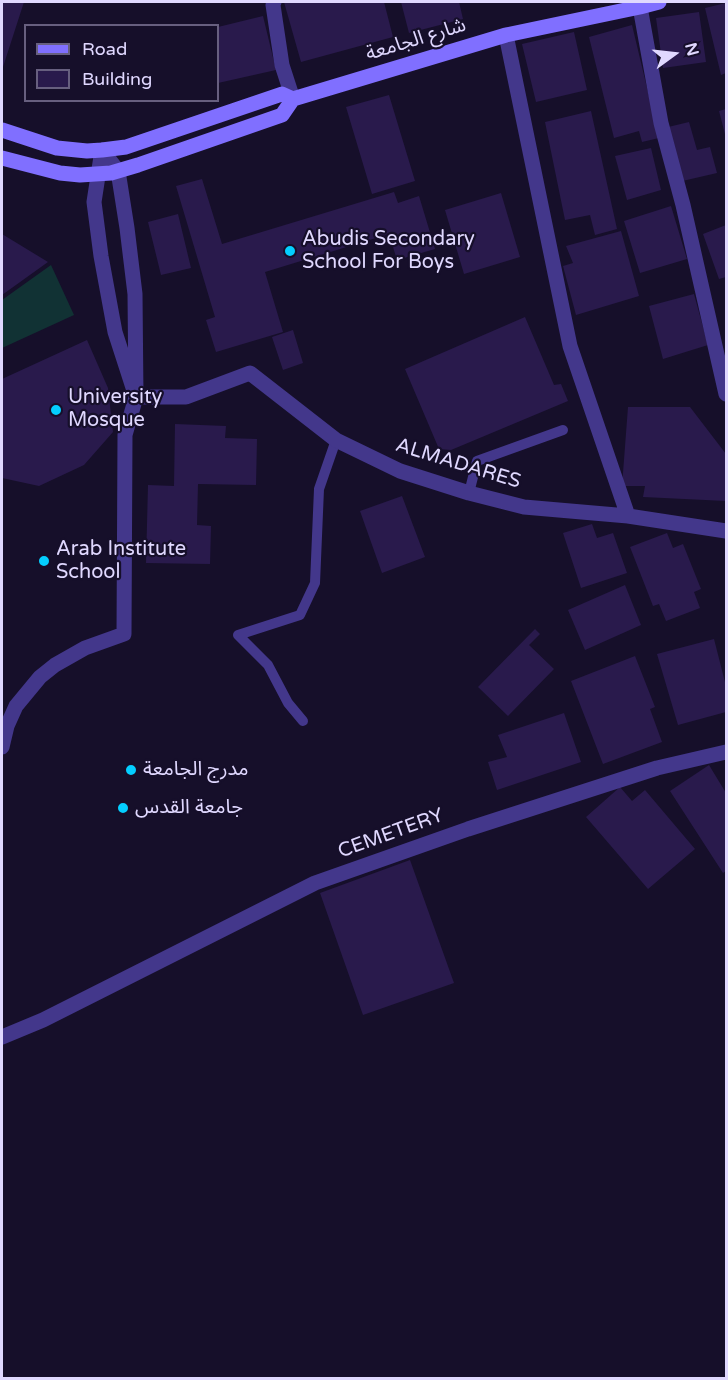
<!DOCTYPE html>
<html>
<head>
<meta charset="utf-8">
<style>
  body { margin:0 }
  #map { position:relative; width:728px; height:1380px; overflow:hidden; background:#160f2a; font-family:"Varela Round",sans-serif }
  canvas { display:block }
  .frame { position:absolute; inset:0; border:3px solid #e0d8ff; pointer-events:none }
  .legend { position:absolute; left:24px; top:24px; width:195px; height:78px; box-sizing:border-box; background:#160f2a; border:2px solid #675f7f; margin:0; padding:8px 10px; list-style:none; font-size:18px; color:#e0d8ff }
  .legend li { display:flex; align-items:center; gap:12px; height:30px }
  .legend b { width:30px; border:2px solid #675f7f }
  .north { position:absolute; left:644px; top:24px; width:60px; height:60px; -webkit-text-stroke:4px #160f2a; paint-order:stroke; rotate:75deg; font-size:16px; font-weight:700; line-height:24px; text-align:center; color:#e0d8ff }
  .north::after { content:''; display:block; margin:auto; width:21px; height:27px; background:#e0d8ff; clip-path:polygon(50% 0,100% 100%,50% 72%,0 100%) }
</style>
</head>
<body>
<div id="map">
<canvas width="728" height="1380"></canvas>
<div class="frame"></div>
<ul class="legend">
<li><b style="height:8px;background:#806fff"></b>Road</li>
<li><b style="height:16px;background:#291a4c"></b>Building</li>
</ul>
<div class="north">N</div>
</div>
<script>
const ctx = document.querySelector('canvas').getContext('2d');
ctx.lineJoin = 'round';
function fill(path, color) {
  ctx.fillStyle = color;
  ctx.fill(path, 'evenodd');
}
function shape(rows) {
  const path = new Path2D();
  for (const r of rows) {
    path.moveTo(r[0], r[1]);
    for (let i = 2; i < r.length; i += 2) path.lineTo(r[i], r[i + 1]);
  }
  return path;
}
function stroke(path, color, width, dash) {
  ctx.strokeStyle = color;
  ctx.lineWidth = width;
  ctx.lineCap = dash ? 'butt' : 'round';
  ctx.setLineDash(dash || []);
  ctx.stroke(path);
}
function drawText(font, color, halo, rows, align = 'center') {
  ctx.font = font + ' "Varela Round","Noto Sans Arabic",sans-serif';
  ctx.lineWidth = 4.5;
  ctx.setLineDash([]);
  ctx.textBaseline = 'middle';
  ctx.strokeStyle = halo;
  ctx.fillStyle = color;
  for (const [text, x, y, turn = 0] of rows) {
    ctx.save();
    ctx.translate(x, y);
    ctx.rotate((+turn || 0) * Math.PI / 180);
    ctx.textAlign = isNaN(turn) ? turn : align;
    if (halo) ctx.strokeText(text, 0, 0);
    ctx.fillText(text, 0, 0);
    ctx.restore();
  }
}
fill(shape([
  [51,265,74,315,2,348,2,300]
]), '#113234');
fill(shape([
  [2,2,24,2,2,70],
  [284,2,384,2,393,37,301,62],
  [401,2,459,2,463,19,409,33],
  [726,3,726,73,721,75,705,8],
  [699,12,706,62,663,68,656,18],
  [263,16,276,70,218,83,218,27],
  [632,25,659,138,642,142,639,131,614,138,589,37],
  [574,32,587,90,536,102,522,44],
  [389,95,415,181,372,194,346,107],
  [726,109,726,138,719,111],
  [591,111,617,229,595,235,590,215,565,220,545,122],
  [689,122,697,150,710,147,717,173,678,182,664,128],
  [651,148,661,190,627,200,615,156],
  [202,179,222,244,394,192,398,203,419,196,435,249,397,260,389,234,265,272,283,332,216,352,206,320,215,317,176,186],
  [501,193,520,257,464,274,445,210],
  [671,206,687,259,640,273,624,221],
  [178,214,191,268,161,275,148,222],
  [726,225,726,277,719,279,703,234],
  [621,231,639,296,576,315,563,266,573,263,566,246],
  [2,234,48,262,2,295],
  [694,294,708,345,663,359,649,306],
  [525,317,554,385,561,384,568,401,451,450,439,449,405,369],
  [293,330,303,363,283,370,272,337],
  [87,340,108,388,113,432,84,465,39,486,2,478,2,379],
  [628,407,690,407,726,454,726,501,643,497,645,486,622,486],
  [175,424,226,426,225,438,257,439,256,485,198,484,197,525,211,526,210,564,146,563,148,485,174,486],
  [402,496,425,557,382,573,360,511],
  [592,524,597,538,613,533,627,573,581,588,563,533],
  [667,533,673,548,683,544,701,589,694,592,700,608,666,621,659,604,653,606,630,547],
  [625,585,641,625,585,650,568,610],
  [535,629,540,634,529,645,554,669,508,716,478,687],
  [714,639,726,686,726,712,678,725,657,654],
  [635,656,655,707,650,709,662,742,603,764,571,681],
  [564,713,581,762,497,790,488,762,507,757,498,735],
  [709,765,726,793,726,871,723,873,670,791],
  [620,787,632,801,645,790,695,849,648,889,586,817],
  [410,860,454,983,363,1015,320,893]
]), '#291a4c');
stroke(shape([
  [469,493,477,461,563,430],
  [303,721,288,703,268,665,238,635,300,615,315,583,319,489,336,440]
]), '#43378b', 10);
stroke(shape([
  [274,2,273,5,282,65,293,99],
  [640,7,661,123,683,205,726,394],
  [506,35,570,346,628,516],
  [102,150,118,171,127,228,135,294,136,397,115,332,101,256,94,202,102,150],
  [2,747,7,726,16,706,40,677,55,665,85,648,124,634,125,435,136,397,186,397,250,373,336,440,400,471,469,493,524,507,628,516,726,531]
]), '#43378b', 15);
stroke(shape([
  [2,1037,43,1020,315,883,468,829,657,768,726,752]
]), '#43378b', 15);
stroke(shape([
  [293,99,506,35,640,7,659,2],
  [2,130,57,148,87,151,102,150,126,147,282,94,293,99,282,115,138,165,111,173,80,175,60,173,2,158]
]), '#806fff', 15);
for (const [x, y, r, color] of [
  [290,251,6,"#04ceff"],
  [56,410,6,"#04ceff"],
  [44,561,6,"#04ceff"],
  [131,770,6,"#04ceff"],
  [123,808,6,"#04ceff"]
]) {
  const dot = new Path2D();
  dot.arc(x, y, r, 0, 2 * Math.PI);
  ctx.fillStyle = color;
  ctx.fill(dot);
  stroke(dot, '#160f2a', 2);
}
drawText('20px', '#e0d8ff', '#160f2a', [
  ["شارع الجامعة",416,40,-17],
  ["ALMADARES",458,464,17],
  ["CEMETERY",391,834,-20]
]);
drawText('20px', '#e0d8ff', '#160f2a', [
  ["Abudis Secondary",302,240],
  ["School For Boys",302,263],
  ["University",68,398],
  ["Mosque",68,421],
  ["Arab Institute",56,550],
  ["School",56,573],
  ["مدرج الجامعة",143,770],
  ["جامعة القدس",135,808]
], 'left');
</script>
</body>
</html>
